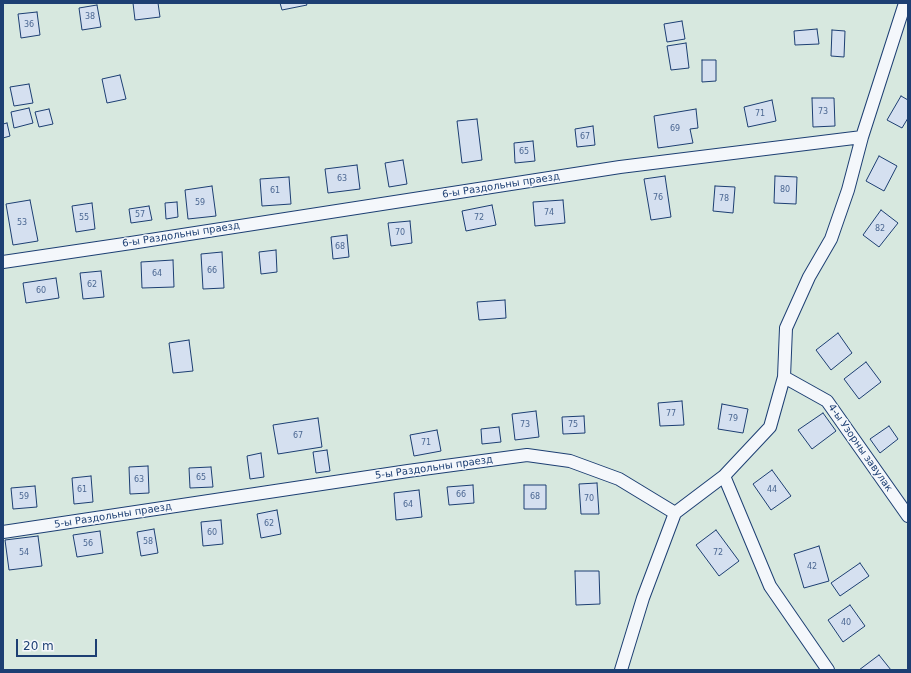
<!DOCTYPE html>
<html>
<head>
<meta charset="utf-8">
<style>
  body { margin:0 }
  #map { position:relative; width:911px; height:673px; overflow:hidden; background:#f4f7fb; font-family:"DejaVu Sans",sans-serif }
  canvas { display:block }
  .frame { position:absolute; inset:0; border:4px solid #1d3f73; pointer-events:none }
  .scale { position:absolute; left:16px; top:639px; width:81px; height:18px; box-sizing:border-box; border:2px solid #1d3f73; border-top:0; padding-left:5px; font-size:12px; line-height:14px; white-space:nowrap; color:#1d3f73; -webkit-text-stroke:3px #f4f7fb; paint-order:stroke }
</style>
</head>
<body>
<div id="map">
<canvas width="911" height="673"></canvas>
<div class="frame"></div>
<div class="scale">20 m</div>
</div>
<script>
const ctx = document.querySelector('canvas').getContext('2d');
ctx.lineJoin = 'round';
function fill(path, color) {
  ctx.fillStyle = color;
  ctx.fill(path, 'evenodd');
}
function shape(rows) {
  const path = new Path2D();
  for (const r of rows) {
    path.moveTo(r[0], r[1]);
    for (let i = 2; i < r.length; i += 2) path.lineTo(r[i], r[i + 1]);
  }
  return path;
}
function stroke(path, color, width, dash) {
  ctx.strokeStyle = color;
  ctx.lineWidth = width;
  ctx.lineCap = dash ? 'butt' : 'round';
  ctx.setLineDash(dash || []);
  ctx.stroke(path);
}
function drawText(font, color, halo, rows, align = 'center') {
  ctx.font = font + ' "DejaVu Sans",sans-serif';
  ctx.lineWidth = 3;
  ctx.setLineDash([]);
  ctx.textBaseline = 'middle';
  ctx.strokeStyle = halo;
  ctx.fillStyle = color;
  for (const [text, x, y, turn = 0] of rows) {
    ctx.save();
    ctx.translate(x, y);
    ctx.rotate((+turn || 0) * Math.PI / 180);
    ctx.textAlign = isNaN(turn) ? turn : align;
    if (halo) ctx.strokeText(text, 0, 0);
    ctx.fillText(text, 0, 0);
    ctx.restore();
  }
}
const green = shape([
  [3,3,908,3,908,670,3,670,3,3]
]);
fill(green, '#d7e8df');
stroke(green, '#687fa3', 1);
const building = shape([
  [133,3,158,3,160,17,135,20,133,3],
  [280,3,306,3,307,5,282,10,280,3],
  [97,5,101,27,82,30,79,8,97,5],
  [37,12,40,35,21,38,18,14,37,12],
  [682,21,685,39,667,42,664,24,682,21],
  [817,29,819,44,795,45,794,31,817,29],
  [832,30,845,31,844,57,831,56,832,30],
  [686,43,689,68,671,70,667,46,686,43],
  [702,60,716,60,716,81,702,82,702,60],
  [120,75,126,99,107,103,102,79,120,75],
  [29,84,33,103,14,106,10,87,29,84],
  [901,96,908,100,908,118,902,128,887,120,901,96],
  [812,98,834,98,835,126,813,127,812,98],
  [772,100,776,121,748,127,744,107,772,100],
  [29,108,33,123,14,128,11,112,29,108],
  [49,109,53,124,39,127,35,112,49,109],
  [696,109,698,128,690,129,693,143,658,148,654,116,696,109],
  [477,119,482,160,462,163,457,121,477,119],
  [7,123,10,136,3,138,3,124,7,123],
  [593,126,595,145,577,147,575,129,593,126],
  [533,141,535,161,515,163,514,143,533,141],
  [879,156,897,166,884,191,866,181,879,156],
  [403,160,407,184,389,187,385,163,403,160],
  [357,165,360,189,328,193,325,169,357,165],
  [665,176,671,217,651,220,644,179,665,176],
  [775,176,797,177,796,204,774,203,775,176],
  [289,177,291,204,262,206,260,179,289,177],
  [212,186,216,216,188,219,185,190,212,186],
  [715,186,735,187,733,213,713,211,715,186],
  [30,200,38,241,13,245,6,204,30,200],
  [563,200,565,223,535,226,533,202,563,200],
  [177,202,178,217,166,219,165,203,177,202],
  [92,203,95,229,76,232,72,206,92,203],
  [492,205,496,225,466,231,462,211,492,205],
  [149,206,152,220,131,223,129,209,149,206],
  [881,210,898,223,879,247,863,235,881,210],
  [410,221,412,243,391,246,388,223,410,221],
  [347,235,349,257,333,259,331,237,347,235],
  [276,250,277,272,261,274,259,252,276,250],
  [222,252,224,288,203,289,201,254,222,252],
  [173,260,174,287,142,288,141,262,173,260],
  [101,271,104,297,83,299,80,273,101,271],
  [56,278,59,298,26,303,23,283,56,278],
  [505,300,506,318,479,320,477,302,505,300],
  [838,333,852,353,831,370,816,350,838,333],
  [189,340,193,371,173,373,169,343,189,340],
  [866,362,881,382,859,399,844,379,866,362],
  [682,401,684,425,660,426,658,403,682,401],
  [722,404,748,409,743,433,718,429,722,404],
  [536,411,539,437,515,440,512,414,536,411],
  [823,413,836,431,812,449,798,430,823,413],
  [584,416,585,433,563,434,562,417,584,416],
  [318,418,322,447,278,454,273,425,318,418],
  [889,426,898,439,880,453,870,439,889,426],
  [499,427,501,442,482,444,481,429,499,427],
  [437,430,441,451,414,456,410,435,437,430],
  [327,450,330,471,316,473,313,452,327,450],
  [261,453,264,477,250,479,247,456,261,453],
  [148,466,149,493,130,494,129,467,148,466],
  [211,467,213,487,190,488,189,468,211,467],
  [772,470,791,496,771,510,753,484,772,470],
  [91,476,93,502,74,504,72,478,91,476],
  [597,483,599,514,581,514,579,484,597,483],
  [473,485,474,503,449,505,447,487,473,485],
  [524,485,546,485,546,509,524,509,524,485],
  [35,486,37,507,13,509,11,488,35,486],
  [419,490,422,517,396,520,394,493,419,490],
  [277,510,281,534,261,538,257,514,277,510],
  [221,520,223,544,203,546,201,522,221,520],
  [154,529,158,553,141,556,137,532,154,529],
  [716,530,739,561,719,576,696,545,716,530],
  [100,531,103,553,77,557,73,535,100,531],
  [38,536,42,566,9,570,5,540,38,536],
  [819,546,829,581,804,588,794,554,819,546],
  [860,563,869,576,840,596,831,583,860,563],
  [575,571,599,571,600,604,576,605,575,571],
  [850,605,865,626,843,642,828,620,850,605],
  [879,655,891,670,859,670,879,655]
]);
fill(building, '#d5e0f0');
stroke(building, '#1d3f73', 1);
const lane = shape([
  [3,262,131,243,620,167,862,137,905,3],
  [784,377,827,401,908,516],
  [724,476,770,586,828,670],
  [675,513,724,476,770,427,784,377,786,328,809,277,831,239,848,190,862,137],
  [3,532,408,471,527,455,570,461,619,479,675,513],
  [621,670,643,598,675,513]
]);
stroke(lane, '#1d3f73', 14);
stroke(lane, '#f4f7fb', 12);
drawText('8px', '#4b6792', null, [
  ["38",90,17],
  ["36",29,25],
  ["73",823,112],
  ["71",760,114],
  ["69",675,129],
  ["67",585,137],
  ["65",524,152],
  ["63",342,179],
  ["80",785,190],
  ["61",275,191],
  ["76",658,198],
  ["78",724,199],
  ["59",200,203],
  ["74",549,213],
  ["57",140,215],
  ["55",84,218],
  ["72",479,218],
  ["53",22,223],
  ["82",880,229],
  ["70",400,233],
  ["68",340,247],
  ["66",212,271],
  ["64",157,274],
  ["62",92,285],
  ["60",41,291],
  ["77",671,414],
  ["79",733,419],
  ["73",525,425],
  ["75",573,425],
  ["67",298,436],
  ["71",426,443],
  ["65",201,478],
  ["63",139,480],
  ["61",82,490],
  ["44",772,490],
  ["66",461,495],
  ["59",24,497],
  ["68",535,497],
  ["70",589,499],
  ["64",408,505],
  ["62",269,524],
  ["60",212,533],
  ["58",148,542],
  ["56",88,544],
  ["54",24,553],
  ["72",718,553],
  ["42",812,567],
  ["40",846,623]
]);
drawText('10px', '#1d3f73', '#f4f7fb', [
  ["6-ы Раздольны праезд",501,186,-9],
  ["6-ы Раздольны праезд",181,235,-9],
  ["4-ы Узорны завулак",860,448,55],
  ["5-ы Раздольны праезд",434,468,-8],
  ["5-ы Раздольны праезд",113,516,-9]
]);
</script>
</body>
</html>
